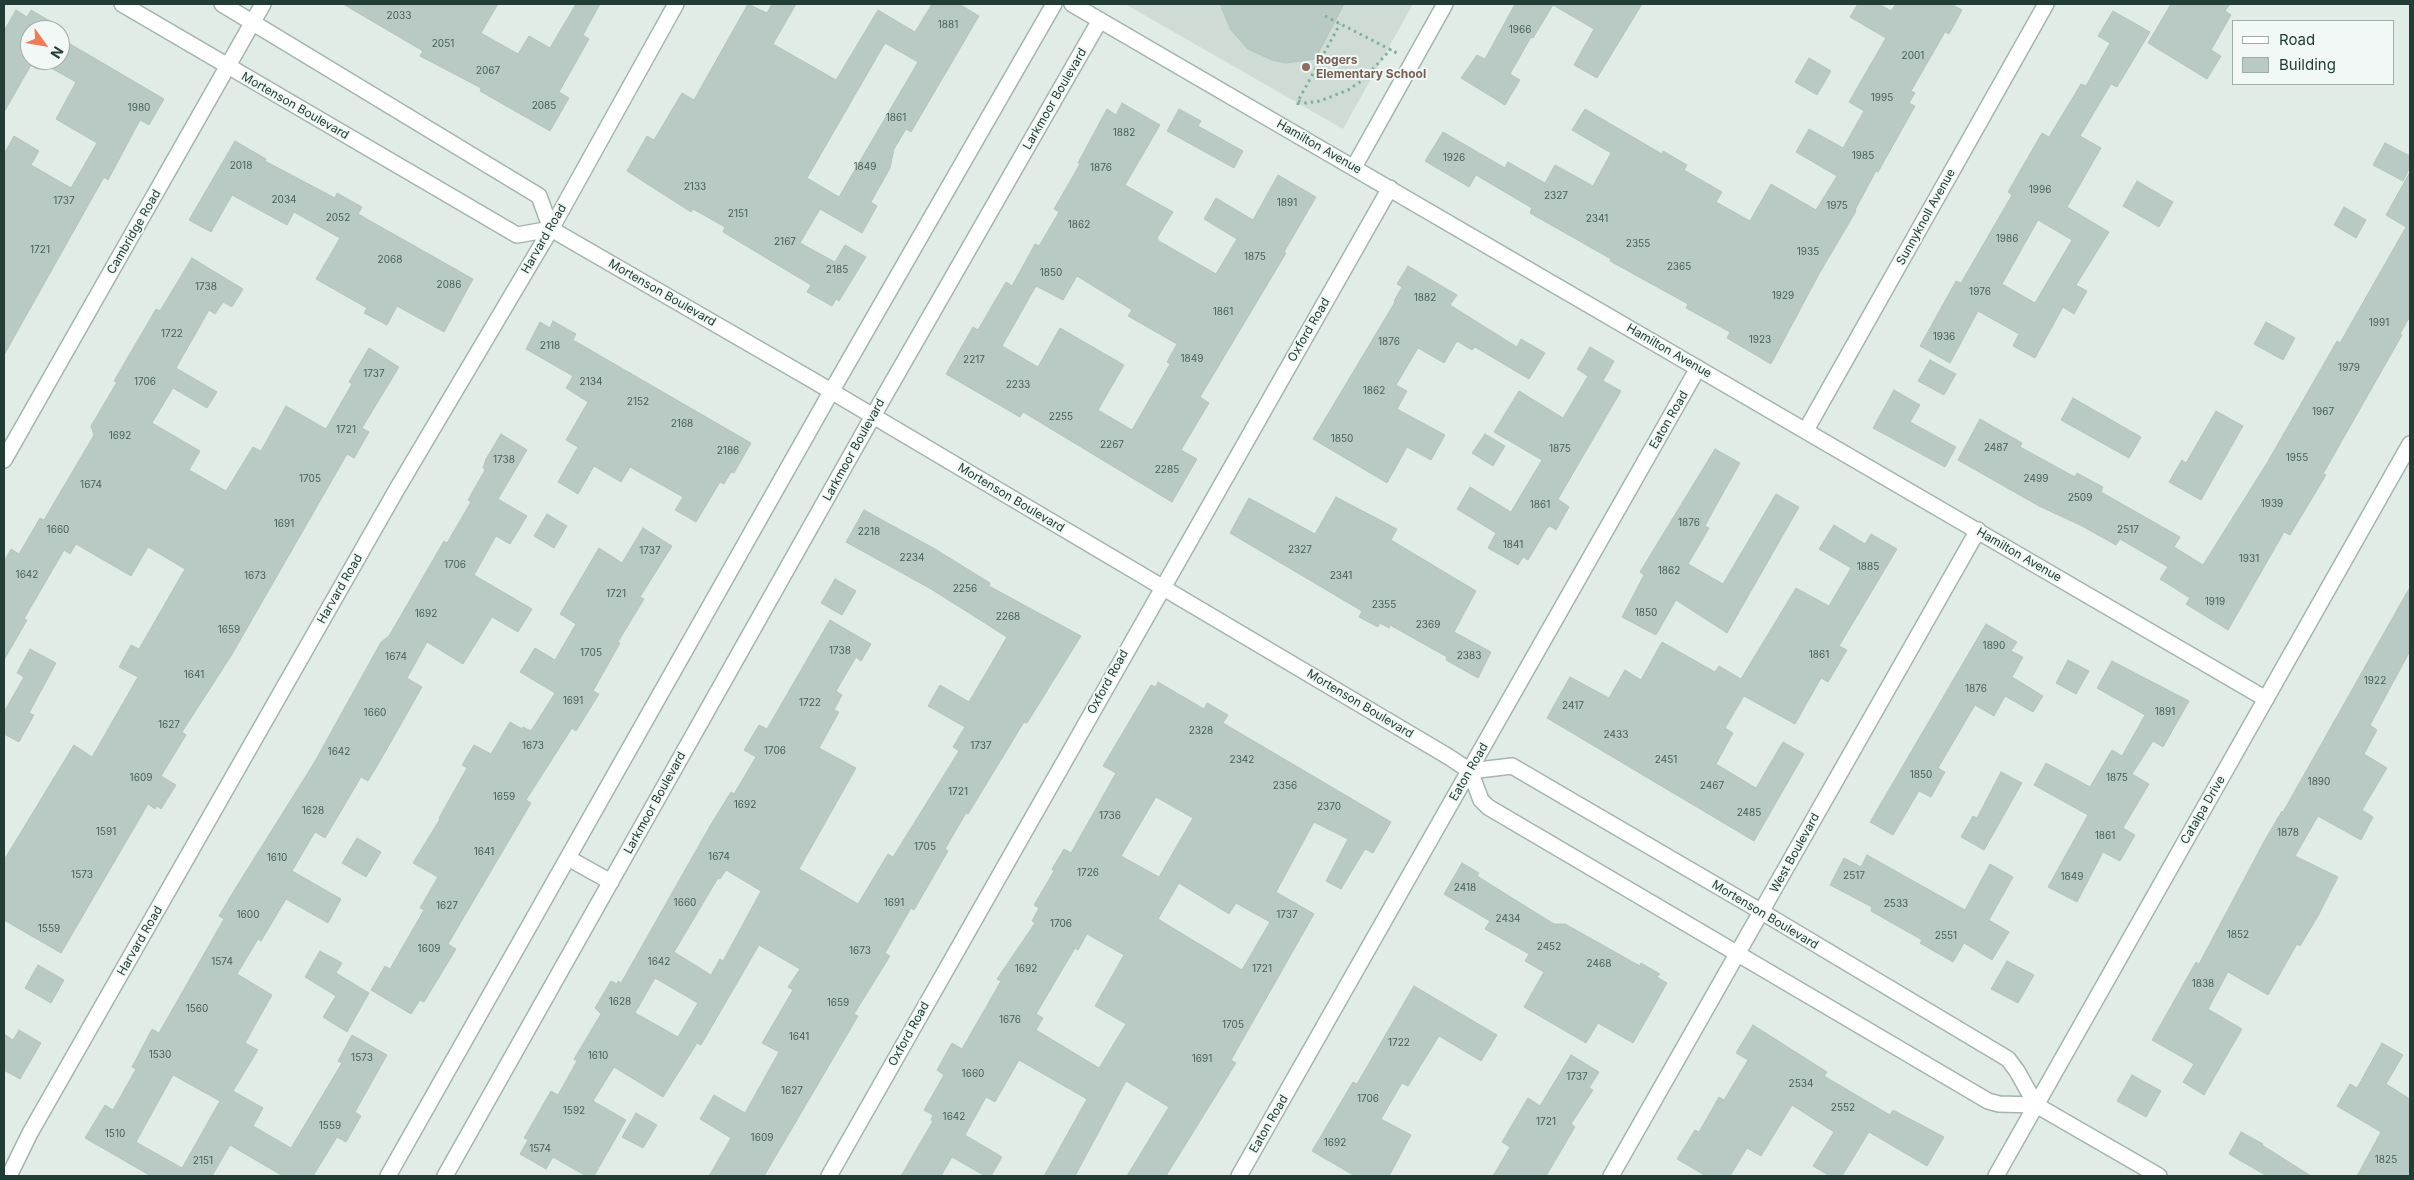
<!DOCTYPE html>
<html>
<head>
<meta charset="utf-8">
<style>
  body { margin:0 }
  #map { position:relative; width:2414px; height:1180px; overflow:hidden; background:#e1ece7; font-family:Inter,sans-serif }
  canvas { display:block }
  .frame { position:absolute; inset:0; border:5px solid #213d35; pointer-events:none }
  .legend { position:absolute; left:2232px; top:20px; width:162px; height:65px; box-sizing:border-box; background:#f1f8f5; border:1px solid #9eada8; margin:0; padding:6px 9px; list-style:none; font-size:15px; color:#213d35 }
  .legend li { display:flex; align-items:center; gap:10px; height:25px }
  .legend b { width:25px; border:1px solid #9eada8 }
  .north { position:absolute; left:20px; top:20px; width:50px; height:50px; box-sizing:border-box; background:#f1f8f5; border:1px solid #9eada8; border-radius:50%; rotate:122deg; font-size:14px; font-weight:700; line-height:20px; text-align:center; color:#213d35 }
  .north::after { content:''; display:block; margin:auto; width:18px; height:22px; background:#f47a57; clip-path:polygon(50% 0,100% 100%,50% 72%,0 100%) }
</style>
</head>
<body>
<div id="map">
<canvas width="2414" height="1180"></canvas>
<div class="frame"></div>
<ul class="legend">
<li><b style="height:6px;background:#fff"></b>Road</li>
<li><b style="height:14px;background:#b9c9c3"></b>Building</li>
</ul>
<div class="north">N</div>
</div>
<script>
const ctx = document.querySelector('canvas').getContext('2d');
ctx.lineJoin = 'round';
function fill(path, color) {
  ctx.fillStyle = color;
  ctx.fill(path, 'evenodd');
}
function shape(rows) {
  const path = new Path2D();
  for (const r of rows) {
    path.moveTo(r[0], r[1]);
    for (let i = 2; i < r.length; i += 2) path.lineTo(r[i], r[i + 1]);
  }
  return path;
}
function stroke(path, color, width, dash) {
  ctx.strokeStyle = color;
  ctx.lineWidth = width;
  ctx.lineCap = dash ? 'butt' : 'round';
  ctx.setLineDash(dash || []);
  ctx.stroke(path);
}
function drawText(font, color, halo, rows, align = 'center') {
  ctx.font = font + ' Inter,sans-serif';
  ctx.lineWidth = 4;
  ctx.setLineDash([]);
  ctx.textBaseline = 'middle';
  ctx.strokeStyle = halo;
  ctx.fillStyle = color;
  for (const [text, x, y, turn = 0] of rows) {
    ctx.save();
    ctx.translate(x, y);
    ctx.rotate((+turn || 0) * Math.PI / 180);
    ctx.textAlign = isNaN(turn) ? turn : align;
    if (halo) ctx.strokeText(text, 0, 0);
    ctx.fillText(text, 0, 0);
    ctx.restore();
  }
}
fill(shape([
  [1125,4,1413,4,1343,129]
]), '#cfdcd6');
const building = shape([
  [343,4,498,4,481,33,518,54,529,36,550,48,576,4,600,4,583,35,589,39,559,92,569,98,550,131,480,91,481,88,420,56,423,51,343,4],
  [748,4,767,13,772,4,796,4,773,44,836,80,878,10,915,32,932,4,959,4,979,16,911,132,906,129,894,149,890,168,871,202,877,206,862,233,820,209,800,243,835,262,845,245,866,257,839,301,836,299,832,306,807,292,811,285,723,232,725,227,693,209,691,212,627,171,647,136,654,140,682,93,694,100,748,4],
  [885,43,918,62,839,197,807,178,885,43],
  [1220,4,1344,4,1315,59,1286,63,1272,60,1248,49,1231,30,1220,4],
  [1515,4,1642,4,1597,78,1574,65,1594,29,1553,5,1533,38,1531,37,1510,74,1520,80,1505,105,1461,78,1477,55,1485,59,1515,4],
  [1858,4,1879,4,1891,11,1896,4,1951,4,1962,10,1949,34,1945,32,1911,91,1915,93,1909,103,1915,106,1878,172,1876,171,1855,210,1856,211,1819,274,1771,364,1727,338,1730,332,1686,308,1688,304,1610,261,1611,259,1530,213,1532,208,1476,175,1469,187,1425,161,1443,132,1505,168,1508,162,1545,183,1555,165,1593,186,1611,153,1572,130,1585,109,1662,154,1663,151,1687,165,1684,170,1722,192,1716,202,1750,221,1771,184,1816,210,1837,176,1796,152,1809,129,1843,148,1864,111,1849,102,1886,38,1850,17,1858,4],
  [2171,4,2230,4,2225,11,2231,15,2211,50,2221,56,2207,79,2148,43,2171,4],
  [16,10,27,17,31,10,55,24,51,30,30,30,30,60,34,60,4,112,4,31,16,10],
  [2113,11,2150,32,2117,87,2111,84,2080,136,2101,148,2067,207,2109,232,2076,285,2087,291,2074,314,2063,307,2035,358,2013,346,2019,334,1978,311,1950,363,1920,346,1956,281,1961,283,2012,195,2008,192,2042,133,2049,137,2081,84,2086,86,2110,43,2098,36,2113,11],
  [2038,220,2072,240,2035,303,2002,284,2038,220],
  [60,38,164,99,149,125,140,120,108,180,104,177,4,355,4,154,14,136,39,151,31,165,71,188,97,143,56,119,76,82,37,60,60,60,60,38],
  [1809,58,1831,71,1817,95,1795,82,1809,58],
  [1122,103,1160,125,1125,185,1173,212,1157,238,1159,241,1216,274,1237,239,1204,219,1216,198,1253,220,1278,175,1316,197,1284,252,1286,253,1200,397,1209,403,1181,450,1197,459,1172,502,1023,412,1020,417,946,374,973,327,978,330,1006,282,1012,286,1035,244,1039,246,1059,212,1054,209,1080,164,1078,163,1107,109,1116,115,1122,103],
  [1077,276,1132,310,1128,316,1177,344,1167,362,1170,364,1132,430,1098,410,1124,365,1060,328,1038,367,1002,346,1036,286,1063,300,1077,276],
  [1179,109,1201,121,1198,126,1243,151,1234,168,1167,131,1179,109],
  [235,141,266,159,265,161,335,198,337,193,362,207,358,214,473,279,444,332,397,306,387,325,364,313,367,308,316,279,340,238,294,212,287,225,232,195,211,232,189,220,235,141],
  [2385,143,2410,156,2410,167,2403,181,2373,165,2385,143],
  [2410,172,2410,316,2400,334,2402,335,2323,474,2326,475,2290,535,2284,532,2228,630,2186,604,2190,598,2160,579,2168,567,2120,539,2116,545,2082,526,2039,506,1958,460,1980,419,2022,443,2020,447,2075,477,2077,473,2103,487,2101,492,2180,537,2174,547,2203,565,2267,463,2337,341,2340,343,2406,227,2386,215,2410,172],
  [2137,181,2173,202,2159,227,2123,206,2137,181],
  [2344,207,2366,220,2356,238,2334,225,2344,207],
  [192,258,243,289,232,307,223,302,215,314,209,310,176,368,217,392,207,408,173,388,152,423,200,451,189,470,226,491,253,447,261,451,286,406,326,429,352,384,349,382,369,348,399,367,362,428,369,432,354,458,347,454,231,656,182,732,186,735,161,776,176,785,161,809,157,806,155,809,148,804,61,953,4,920,4,860,74,745,92,757,138,677,119,667,131,645,139,649,185,569,148,547,131,576,76,544,70,554,64,550,24,619,27,620,4,660,4,562,11,549,19,554,40,518,44,520,94,435,91,426,117,382,114,381,156,309,160,311,192,258],
  [1408,266,1457,295,1450,305,1517,347,1521,339,1545,353,1529,379,1475,347,1472,350,1457,341,1444,363,1418,348,1396,385,1407,391,1397,409,1445,435,1431,460,1407,447,1387,483,1313,439,1395,302,1394,301,1402,287,1397,284,1408,266],
  [553,321,576,334,573,340,751,443,734,473,731,472,724,484,720,482,696,522,675,510,683,497,630,467,621,482,594,466,578,494,558,482,578,447,566,440,588,402,566,388,573,376,526,349,540,322,550,328,553,321],
  [2266,322,2295,338,2283,360,2254,344,2266,322],
  [1590,347,1614,361,1603,381,1621,391,1558,499,1569,507,1556,530,1550,526,1547,528,1528,560,1523,557,1518,565,1488,548,1496,533,1457,509,1470,487,1511,512,1542,460,1494,432,1519,391,1563,418,1588,376,1577,369,1590,347],
  [1930,360,1956,374,1944,395,1918,381,1930,360],
  [1894,390,1920,405,1910,422,1956,447,1945,467,1873,428,1894,390],
  [2073,398,2141,437,2129,458,2061,420,2073,398],
  [2216,411,2243,426,2201,500,2169,482,2182,460,2186,463,2216,411],
  [501,434,527,450,498,499,527,516,510,544,496,536,474,575,532,609,518,632,492,617,463,664,427,642,407,678,422,687,380,761,368,781,361,777,325,838,315,832,292,871,341,899,328,923,286,899,261,941,258,939,237,974,272,995,245,1043,258,1050,233,1091,263,1108,253,1126,291,1148,342,1063,338,1061,352,1035,387,1055,355,1112,361,1116,346,1142,337,1137,313,1176,283,1176,230,1145,212,1176,151,1176,85,1138,105,1105,113,1110,136,1069,132,1067,152,1029,159,1033,224,919,219,916,235,889,314,763,381,642,389,636,444,541,447,543,471,502,468,500,485,470,483,468,486,459,501,434],
  [173,1075,220,1101,182,1168,136,1142,173,1075],
  [1485,434,1505,446,1493,466,1472,453,1485,434],
  [1715,449,1740,463,1713,511,1705,526,1709,528,1688,564,1723,584,1776,494,1799,507,1727,633,1676,600,1656,635,1622,617,1644,575,1640,572,1715,449],
  [1336,497,1397,529,1391,540,1476,591,1454,632,1491,652,1478,678,1446,660,1447,657,1390,625,1389,628,1380,623,1378,627,1359,617,1362,611,1230,533,1249,498,1315,534,1336,497],
  [864,510,935,549,990,583,989,586,1081,636,1027,723,1024,722,968,814,966,813,945,849,948,851,914,910,911,908,885,953,890,956,854,1014,858,1016,764,1176,709,1176,731,1138,700,1119,714,1095,745,1113,779,1052,762,1043,793,990,788,987,800,969,759,945,701,1045,697,1043,663,1097,614,1067,593,1101,626,1120,594,1176,586,1176,553,1157,546,1169,520,1154,528,1140,524,1138,551,1091,558,1095,577,1061,574,1059,601,1014,595,1008,611,981,617,984,618,981,621,983,710,826,731,792,734,794,756,757,744,750,759,725,767,729,830,620,871,644,861,661,856,657,836,691,842,695,834,710,839,712,819,748,856,768,799,869,858,904,888,854,893,857,959,751,953,747,965,727,928,706,940,685,969,702,1007,637,931,589,846,542,864,510],
  [726,870,761,891,723,961,720,959,711,975,674,952,718,878,720,879,726,870],
  [655,978,698,1003,678,1037,635,1013,655,978],
  [547,514,567,526,554,548,534,536,547,514],
  [1834,525,1865,544,1871,534,1897,549,1839,646,1847,650,1828,682,1821,678,1795,724,1744,696,1725,728,1733,733,1716,764,1756,788,1783,742,1804,754,1754,841,1547,718,1570,677,1609,698,1625,670,1641,680,1662,642,1715,672,1719,666,1741,679,1796,588,1829,606,1851,568,1819,549,1834,525],
  [643,528,672,546,640,597,644,599,618,642,620,643,593,691,599,694,576,731,572,728,526,800,531,803,448,944,456,949,424,1002,420,1000,411,1014,371,990,385,966,390,969,424,910,420,908,438,877,413,863,440,819,439,818,467,768,462,765,474,745,491,754,510,722,522,729,523,727,531,731,555,693,520,672,535,648,555,660,576,624,560,614,599,548,622,563,643,528],
  [835,579,856,591,842,615,821,603,835,579],
  [2410,587,2410,651,2370,725,2377,730,2364,754,2387,768,2362,810,2373,817,2361,840,2318,816,2295,856,2338,877,2318,916,2300,946,2297,944,2268,995,2228,972,2208,1009,2242,1029,2204,1095,2183,1082,2194,1064,2152,1040,2196,962,2199,964,2266,838,2282,811,2283,812,2410,587],
  [1986,624,2017,642,2011,651,2023,657,2012,677,2043,696,2033,712,2005,696,1994,716,1975,705,1938,768,1945,772,1931,797,1919,791,1893,835,1870,822,1986,624],
  [30,649,56,663,29,713,34,715,19,742,4,734,4,712,24,677,17,673,30,649],
  [2068,660,2089,671,2076,694,2056,683,2068,660],
  [2112,661,2189,701,2163,747,2153,741,2132,774,2149,784,2123,828,2135,835,2120,861,2103,852,2077,902,2048,887,2088,815,2034,785,2046,763,2090,787,2112,750,2122,756,2145,715,2097,688,2112,661],
  [1158,682,1204,709,1207,703,1228,715,1223,723,1391,822,1373,853,1365,849,1341,889,1326,881,1348,839,1314,822,1276,892,1314,914,1231,1060,1236,1063,1166,1176,1127,1176,1169,1107,1126,1081,1075,1176,1044,1176,1087,1099,1019,1060,995,1102,986,1097,965,1135,1002,1157,991,1176,985,1176,952,1157,941,1176,901,1176,933,1121,931,1120,933,1115,924,1110,944,1075,937,1070,952,1043,962,1049,1001,981,997,979,1035,923,1032,921,1039,908,1034,905,1054,871,1052,869,1064,849,1071,853,1116,773,1103,766,1151,685,1156,687,1158,682],
  [1156,797,1193,818,1159,877,1121,856,1156,797],
  [1179,883,1229,914,1236,903,1270,922,1242,970,1158,919,1179,883],
  [1087,934,1124,955,1095,1006,1126,1024,1099,1068,1036,1030,1043,1018,1036,1014,1075,948,1078,950,1087,934],
  [2001,772,2022,783,1984,850,1961,837,1973,816,1977,818,2001,772],
  [357,838,381,852,366,877,342,863,357,838],
  [1867,855,1965,910,1990,864,2013,877,1989,920,2009,932,1992,960,1964,943,1953,962,1920,943,1922,940,1871,911,1872,907,1830,885,1844,858,1861,867,1867,855],
  [1462,863,1479,873,1477,876,1554,924,1565,924,1640,966,1641,963,1660,974,1657,977,1667,983,1633,1043,1598,1023,1586,1043,1524,1007,1544,972,1525,961,1529,954,1485,929,1490,921,1444,894,1462,863],
  [320,951,342,963,336,973,369,993,347,1032,323,1017,336,996,305,977,320,951],
  [2007,961,2034,975,2018,1003,1991,989,2007,961],
  [38,965,64,980,51,1003,25,988,38,965],
  [1414,986,1497,1035,1481,1061,1439,1036,1408,1086,1402,1083,1381,1119,1411,1135,1389,1176,1355,1176,1312,1151,1353,1082,1357,1084,1414,986],
  [1753,1025,1827,1072,1824,1076,1890,1115,1893,1110,1944,1137,1927,1166,1869,1132,1842,1176,1830,1176,1813,1166,1834,1132,1792,1105,1761,1156,1747,1148,1730,1176,1706,1176,1677,1159,1695,1130,1699,1132,1719,1097,1724,1100,1748,1060,1736,1053,1753,1025],
  [19,1030,41,1043,20,1079,4,1070,4,1034,13,1040,19,1030],
  [2382,1043,2403,1055,2386,1084,2410,1099,2410,1176,2357,1176,2381,1132,2337,1106,2350,1084,2357,1088,2382,1043],
  [1571,1055,1599,1072,1589,1088,1593,1090,1571,1124,1575,1127,1546,1176,1493,1176,1510,1147,1502,1142,1528,1098,1540,1106,1571,1055],
  [2132,1075,2161,1091,2146,1117,2117,1101,2132,1075],
  [636,1113,657,1125,643,1148,622,1137,636,1113],
  [2241,1132,2263,1144,2262,1145,2311,1176,2267,1176,2229,1154,2241,1132]
]);
fill(building, '#b9c9c3');
stroke(building, '#b3c5bd', 1);
const minor = shape([
  [122,4,517,235,551,229,814,381,1449,757,1470,771,1481,800,1488,807,1988,1101,1999,1104,2036,1105,2159,1176],
  [222,4,539,196,551,229],
  [1072,4,2266,699],
  [1354,167,1445,4],
  [1806,430,2046,4],
  [4,460,263,4],
  [1470,771,1512,766,1762,912,2008,1059,2017,1071,2036,1105],
  [568,858,611,882],
  [9,1176,30,1133,397,489,551,229,676,4],
  [388,1176,831,392,1054,4],
  [445,1176,873,416,1100,20],
  [829,1176,1390,188],
  [1239,1176,1698,368],
  [1611,1176,1978,530]
]);
const tertiary = shape([
  [1996,1176,2410,444]
]);
stroke(minor, '#a4b4ae', 18);
stroke(tertiary, '#a4b4ae', 18);
stroke(shape([
  [1325,16,1397,53],
  [1298,101,1306,103,1320,101,1348,90,1363,80,1391,49],
  [1298,105,1298,101,1340,24]
]), '#81b0a0', 3, [2.5, 4]);
stroke(minor, '#fff', 15);
stroke(tertiary, '#fff', 15);
for (const [x, y, r, color] of [
  [1306,67,5,"#8d6e63"]
]) {
  const dot = new Path2D();
  dot.arc(x, y, r, 0, 2 * Math.PI);
  ctx.fillStyle = color;
  ctx.fill(dot);
  stroke(dot, '#f1f8f5', 2);
}
drawText('10px', '#476058', null, [
  ["2033",399,16],
  ["1881",948,25],
  ["1966",1520,30],
  ["2051",443,44],
  ["2001",1913,56],
  ["2067",488,71],
  ["1995",1882,98],
  ["2085",544,106],
  ["1980",139,108],
  ["1861",896,118],
  ["1882",1124,133],
  ["1985",1863,156],
  ["1926",1454,158],
  ["2018",241,166],
  ["1849",865,167],
  ["1876",1101,168],
  ["2133",695,187],
  ["1996",2040,190],
  ["2327",1556,196],
  ["2034",284,200],
  ["1737",64,201],
  ["1891",1287,203],
  ["1975",1837,206],
  ["2151",738,214],
  ["2052",338,218],
  ["2341",1597,219],
  ["1862",1079,225],
  ["1986",2007,239],
  ["2167",785,242],
  ["2355",1638,244],
  ["1721",40,250],
  ["1935",1808,252],
  ["1875",1255,257],
  ["2068",390,260],
  ["2365",1679,267],
  ["2185",837,270],
  ["1850",1051,273],
  ["2086",449,285],
  ["1738",206,287],
  ["1976",1980,292],
  ["1929",1783,296],
  ["1882",1425,298],
  ["1861",1223,312],
  ["1991",2379,323],
  ["1722",172,334],
  ["1936",1944,337],
  ["1923",1760,340],
  ["1876",1389,342],
  ["2118",550,346],
  ["1849",1192,359],
  ["2217",974,360],
  ["1979",2349,368],
  ["1737",374,374],
  ["1706",145,382],
  ["2134",591,382],
  ["2233",1018,385],
  ["1862",1374,391],
  ["2152",638,402],
  ["1967",2323,412],
  ["2255",1061,417],
  ["2168",682,424],
  ["1721",346,430],
  ["1692",120,436],
  ["1850",1342,439],
  ["2267",1112,445],
  ["2487",1996,448],
  ["1875",1560,449],
  ["2186",728,451],
  ["1955",2297,458],
  ["1738",504,460],
  ["2285",1167,470],
  ["1705",310,479],
  ["2499",2036,479],
  ["1674",91,485],
  ["2509",2080,498],
  ["1939",2272,504],
  ["1861",1540,505],
  ["1876",1689,523],
  ["1691",284,524],
  ["1660",58,530],
  ["2517",2128,530],
  ["2218",869,532],
  ["1841",1513,545],
  ["2327",1300,550],
  ["1737",650,551],
  ["2234",912,558],
  ["1931",2249,559],
  ["1706",455,565],
  ["1885",1868,567],
  ["1862",1669,571],
  ["1642",27,575],
  ["1673",255,576],
  ["2341",1341,576],
  ["2256",965,589],
  ["1721",616,594],
  ["1919",2215,602],
  ["2355",1384,605],
  ["1850",1646,613],
  ["1692",426,614],
  ["2268",1008,617],
  ["2369",1428,625],
  ["1659",229,630],
  ["1890",1994,646],
  ["1738",840,651],
  ["1705",591,653],
  ["1861",1819,655],
  ["2383",1469,656],
  ["1674",396,657],
  ["1641",194,675],
  ["1922",2375,681],
  ["1876",1976,689],
  ["1691",573,701],
  ["1722",810,703],
  ["2417",1573,706],
  ["1891",2165,712],
  ["1660",375,713],
  ["1627",169,725],
  ["2328",1201,731],
  ["2433",1616,735],
  ["1673",533,746],
  ["1737",981,746],
  ["1706",775,751],
  ["1642",339,752],
  ["2342",1242,760],
  ["2451",1666,760],
  ["1850",1921,775],
  ["1609",141,778],
  ["1875",2117,778],
  ["1890",2319,782],
  ["2356",1285,786],
  ["2467",1712,786],
  ["1721",958,792],
  ["1659",504,797],
  ["1692",745,805],
  ["2370",1329,807],
  ["1628",313,811],
  ["2485",1749,813],
  ["1736",1110,816],
  ["1591",106,832],
  ["1878",2288,833],
  ["1861",2105,836],
  ["1705",925,847],
  ["1641",484,852],
  ["1674",719,857],
  ["1610",277,858],
  ["1726",1088,873],
  ["1573",82,875],
  ["2517",1854,876],
  ["1849",2072,877],
  ["2418",1465,888],
  ["1660",685,903],
  ["1691",894,903],
  ["2533",1896,904],
  ["1627",447,906],
  ["1600",248,915],
  ["1737",1287,915],
  ["2434",1508,919],
  ["1706",1061,924],
  ["1559",49,929],
  ["1852",2238,935],
  ["2551",1946,936],
  ["2452",1549,947],
  ["1609",429,949],
  ["1673",860,951],
  ["1574",222,962],
  ["1642",659,962],
  ["2468",1599,964],
  ["1692",1026,969],
  ["1721",1262,969],
  ["1838",2203,984],
  ["1628",620,1002],
  ["1659",838,1003],
  ["1560",197,1009],
  ["1676",1010,1020],
  ["1705",1233,1025],
  ["1641",799,1037],
  ["1722",1399,1043],
  ["1530",160,1055],
  ["1610",598,1056],
  ["1573",362,1058],
  ["1691",1202,1059],
  ["1660",973,1074],
  ["1737",1577,1077],
  ["2534",1801,1084],
  ["1627",792,1091],
  ["1706",1368,1099],
  ["2552",1843,1108],
  ["1592",574,1111],
  ["1642",954,1117],
  ["1721",1546,1122],
  ["1559",330,1126],
  ["1510",115,1134],
  ["1609",762,1138],
  ["1692",1335,1143],
  ["1574",540,1149],
  ["1825",2386,1160],
  ["2151",203,1161]
]);
drawText('bold 12px', '#785e54', '#f1f8f5', [
  ["Rogers",1316,60],
  ["Elementary School",1316,74]
], 'left');
drawText('12px', '#213d35', '#f1f8f5', [
  ["Larkmoor Boulevard",1055,99,-60],
  ["Mortenson Boulevard",295,106,30],
  ["Hamilton Avenue",1319,147,30],
  ["Sunnyknoll Avenue",1926,217,-61],
  ["Cambridge Road",134,232,-60],
  ["Harvard Road",544,239,-60],
  ["Mortenson Boulevard",662,293,30],
  ["Oxford Road",1309,330,-60],
  ["Hamilton Avenue",1669,351,30],
  ["Eaton Road",1669,420,-60],
  ["Larkmoor Boulevard",854,450,-61],
  ["Mortenson Boulevard",1011,498,31],
  ["Hamilton Avenue",2019,555,30],
  ["Harvard Road",340,589,-60],
  ["Oxford Road",1108,682,-61],
  ["Mortenson Boulevard",1360,704,31],
  ["Eaton Road",1469,772,-60],
  ["Larkmoor Boulevard",655,803,-61],
  ["Catalpa Drive",2203,810,-60],
  ["West Boulevard",1795,853,-61],
  ["Mortenson Boulevard",1765,915,31],
  ["Harvard Road",140,941,-60],
  ["Oxford Road",909,1034,-61],
  ["Eaton Road",1269,1124,-60]
]);
</script>
</body>
</html>
